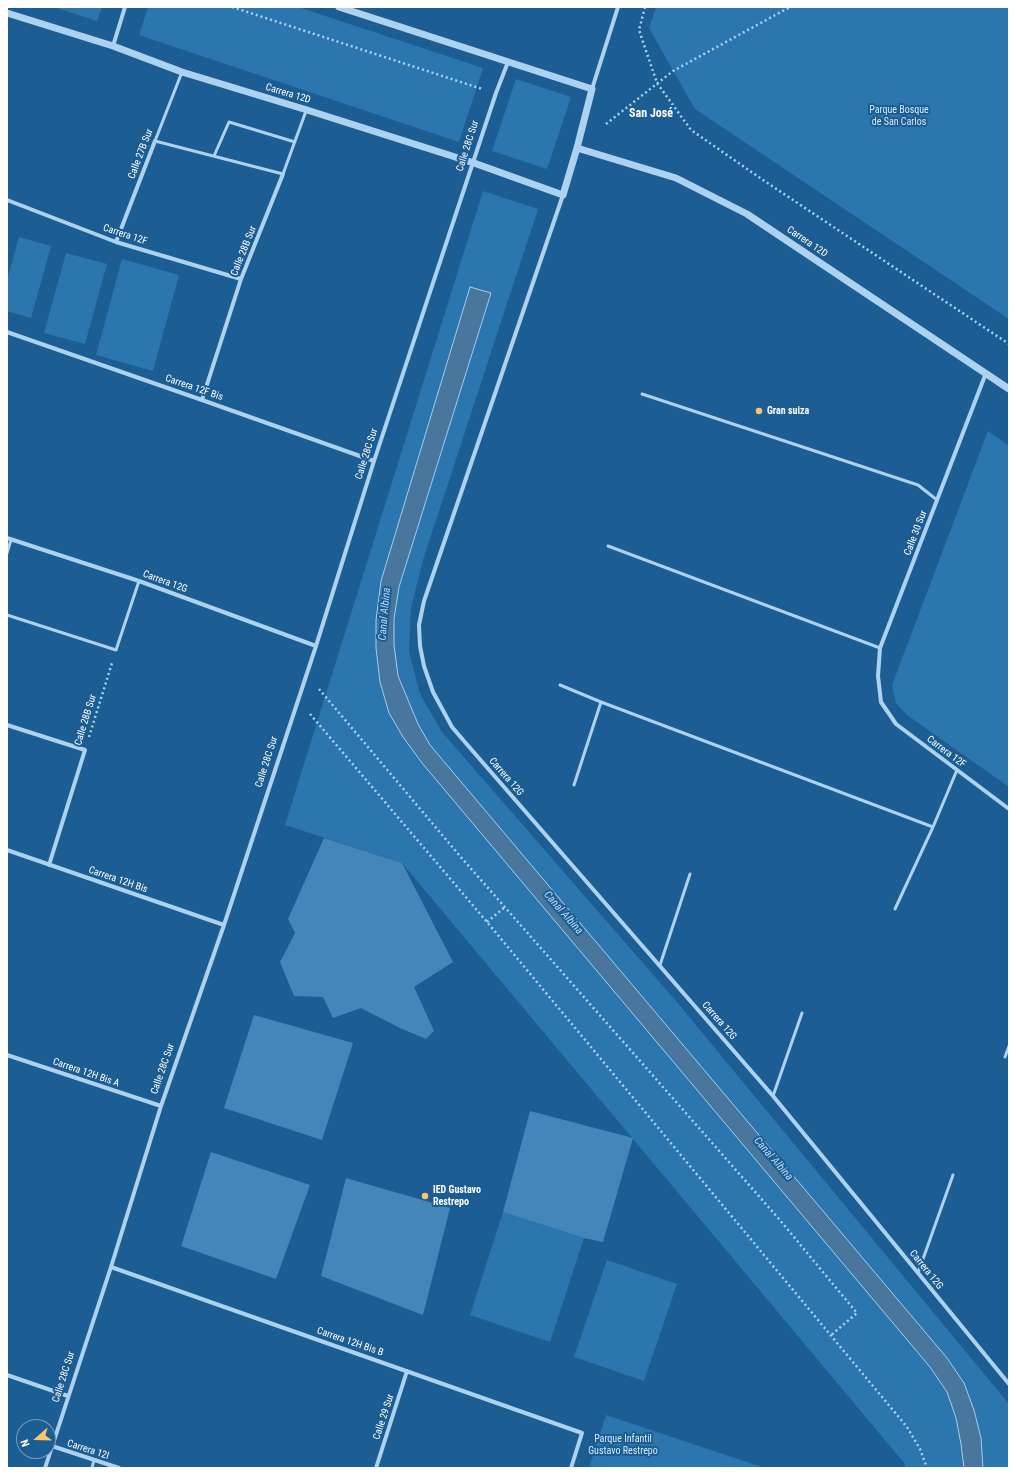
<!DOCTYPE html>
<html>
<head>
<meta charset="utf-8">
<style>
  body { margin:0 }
  #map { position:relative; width:1016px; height:1475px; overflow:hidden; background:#1c5d93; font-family:"Roboto Condensed",sans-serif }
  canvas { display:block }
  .frame { position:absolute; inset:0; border:8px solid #fff; pointer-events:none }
  .north { position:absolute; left:16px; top:1419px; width:40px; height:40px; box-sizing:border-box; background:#1c5d93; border:1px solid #779ebe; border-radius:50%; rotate:250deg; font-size:11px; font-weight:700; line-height:16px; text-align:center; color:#fff }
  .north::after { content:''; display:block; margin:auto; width:14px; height:18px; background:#ffc36a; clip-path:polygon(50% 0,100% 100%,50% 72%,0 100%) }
</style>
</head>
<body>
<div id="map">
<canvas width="1016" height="1475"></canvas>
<div class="frame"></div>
<div class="north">N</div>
</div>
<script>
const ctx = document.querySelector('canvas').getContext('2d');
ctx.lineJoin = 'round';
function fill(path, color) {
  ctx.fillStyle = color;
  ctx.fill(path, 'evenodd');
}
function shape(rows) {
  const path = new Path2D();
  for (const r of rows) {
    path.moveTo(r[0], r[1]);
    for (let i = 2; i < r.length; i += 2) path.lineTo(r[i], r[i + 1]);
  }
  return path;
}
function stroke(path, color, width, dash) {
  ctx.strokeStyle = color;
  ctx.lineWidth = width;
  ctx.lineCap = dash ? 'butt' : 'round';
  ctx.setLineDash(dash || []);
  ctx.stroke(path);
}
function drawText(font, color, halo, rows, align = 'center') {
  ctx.font = font + ' "Roboto Condensed",sans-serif';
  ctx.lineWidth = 4;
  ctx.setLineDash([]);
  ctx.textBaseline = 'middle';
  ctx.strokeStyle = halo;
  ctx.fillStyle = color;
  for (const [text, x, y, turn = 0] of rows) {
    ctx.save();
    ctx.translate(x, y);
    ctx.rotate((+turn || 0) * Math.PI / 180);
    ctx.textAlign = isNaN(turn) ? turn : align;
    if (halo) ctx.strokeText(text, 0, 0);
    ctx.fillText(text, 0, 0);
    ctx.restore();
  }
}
fill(shape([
  [54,7,102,7,97,21],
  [148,7,298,7,483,68,459,142,139,35],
  [656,7,1009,7,1009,319,695,109,649,28],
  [516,79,571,97,547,169,492,151],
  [483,191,538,209,423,560,411,608,409,651,420,694,442,732,676,1001,1009,1404,1009,1468,904,1468,905,1464,402,863,285,825],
  [19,237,51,246,31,318,7,311,7,280],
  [66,253,107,264,85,344,44,333],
  [122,259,179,275,153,371,96,355],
  [988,431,1009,446,1009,787,907,715,896,703,892,685],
  [503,1212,584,1238,550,1342,470,1315],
  [607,1260,677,1284,644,1381,574,1357],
  [606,1415,765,1468,589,1468]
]), '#2c76af');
const water = shape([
  [470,287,491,293,399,587,394,619,394,645,398,676,418,724,430,745,947,1358,964,1383,974,1410,981,1438,983,1468,964,1468,961,1444,956,1418,947,1392,930,1367,422,763,403,737,389,713,380,682,376,648,376,620,381,581,470,287]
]);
fill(water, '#48769c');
stroke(water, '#a0cff1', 1);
fill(shape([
  [324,838,402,863,453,962,414,987,434,1031,426,1039,400,1028,361,1008,333,1018,323,997,294,996,280,962,295,933,288,919],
  [254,1015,353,1043,322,1140,224,1108],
  [530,1111,633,1138,603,1242,584,1238,503,1212],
  [211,1152,310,1185,276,1279,181,1246],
  [346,1178,450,1208,423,1315,321,1276]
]), '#4486ba');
stroke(shape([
  [232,7,482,89],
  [645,7,639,30,657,83,691,130,763,180,1009,344],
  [606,124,673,71,790,7],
  [319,689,459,855,779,1219,857,1313,830,1336],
  [310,714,487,922,907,1427,920,1449,927,1468],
  [89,737,112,663],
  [487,922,505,907]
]), '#add2ef', 2.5, [2, 3]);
stroke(shape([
  [182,72,155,141,283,174,306,111],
  [214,156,229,122,295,142],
  [642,394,918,485,937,500],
  [608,546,880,648],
  [7,553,11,540],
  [7,615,116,650,139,581],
  [560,685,601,702,933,827],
  [574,785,601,702],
  [895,909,933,827,957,770],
  [660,965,690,874],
  [1005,1057,1009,1046],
  [773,1096,802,1013],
  [918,1273,953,1175],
  [92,1468,94,1460]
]), '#add2ef', 3);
stroke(shape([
  [113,46,125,7],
  [592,89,618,7],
  [563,195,424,601,419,625,420,646,424,666,433,692,452,727,464,741,773,1096,1009,1384],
  [7,200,116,242,241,279],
  [116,242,155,141],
  [7,332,202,400,374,461],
  [986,373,880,648,878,676,881,702,896,724,1009,809],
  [202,400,241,279,283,174],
  [7,538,139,581,316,646],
  [7,725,85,750,49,865],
  [7,850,224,925],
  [7,1055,161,1106],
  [111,1267,582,1433,571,1468],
  [7,1375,68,1396],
  [52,1446,119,1468],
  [45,1468,111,1267,161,1106,224,925,316,646,374,461,496,93,508,62],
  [376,1468,407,1371]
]), '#add2ef', 4);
stroke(shape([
  [7,13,113,46,182,72,307,110,474,163,563,195,577,148,592,89,339,7],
  [577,148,676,178,747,214,1009,389]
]), '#add2ef', 7);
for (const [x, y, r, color] of [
  [759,411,4,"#ffc36a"],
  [425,1196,4,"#ffc36a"]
]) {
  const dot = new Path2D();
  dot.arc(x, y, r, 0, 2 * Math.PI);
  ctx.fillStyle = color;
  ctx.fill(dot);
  stroke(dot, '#1c5d93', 1.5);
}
drawText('10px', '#fff', '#1c5d93', [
  ["Carrera 12D",288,94,17],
  ["Calle 28C Sur",468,146,-72],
  ["Calle 27B Sur",141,154,-69],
  ["Carrera 12F",125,235,18],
  ["Carrera 12D",807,242,34],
  ["Calle 28B Sur",244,251,-68],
  ["Carrera 12F Bis",194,388,19],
  ["Calle 28C Sur",367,454,-72],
  ["Calle 30 Sur",916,533,-69],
  ["Carrera 12G",165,582,20],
  ["Calle 28B Sur",86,720,-73],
  ["Carrera 12F",946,752,37],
  ["Calle 28C Sur",267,762,-72],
  ["Carrera 12G",506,777,49],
  ["Carrera 12H Bis",118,880,19],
  ["Carrera 12G",719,1021,49],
  ["Calle 28C Sur",163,1069,-71],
  ["Carrera 12H Bis A",86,1073,19],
  ["Carrera 12G",926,1270,51],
  ["Carrera 12H Bis B",350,1342,19],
  ["Calle 28C Sur",64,1377,-72],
  ["Calle 29 Sur",384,1417,-72],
  ["Carrera 12I",88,1450,18]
]);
drawText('10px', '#d3e9fa', '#1c5d93', [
  ["Parque Bosque",899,110],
  ["de San Carlos",899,122],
  ["Parque Infantil",623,1439],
  ["Gustavo Restrepo",623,1451]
]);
drawText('bold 10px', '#fff', '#1c5d93', [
  ["Gran suiza",767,411],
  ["IED Gustavo",433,1190],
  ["Restrepo",433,1202]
], 'left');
drawText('italic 11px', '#b9dcf6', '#1c5d93', [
  ["Canal Albina",385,614,-85],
  ["Canal Albina",563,913,49],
  ["Canal Albina",773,1159,49]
]);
drawText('bold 12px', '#fff', '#1c5d93', [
  ["San José",651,114]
]);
</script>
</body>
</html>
